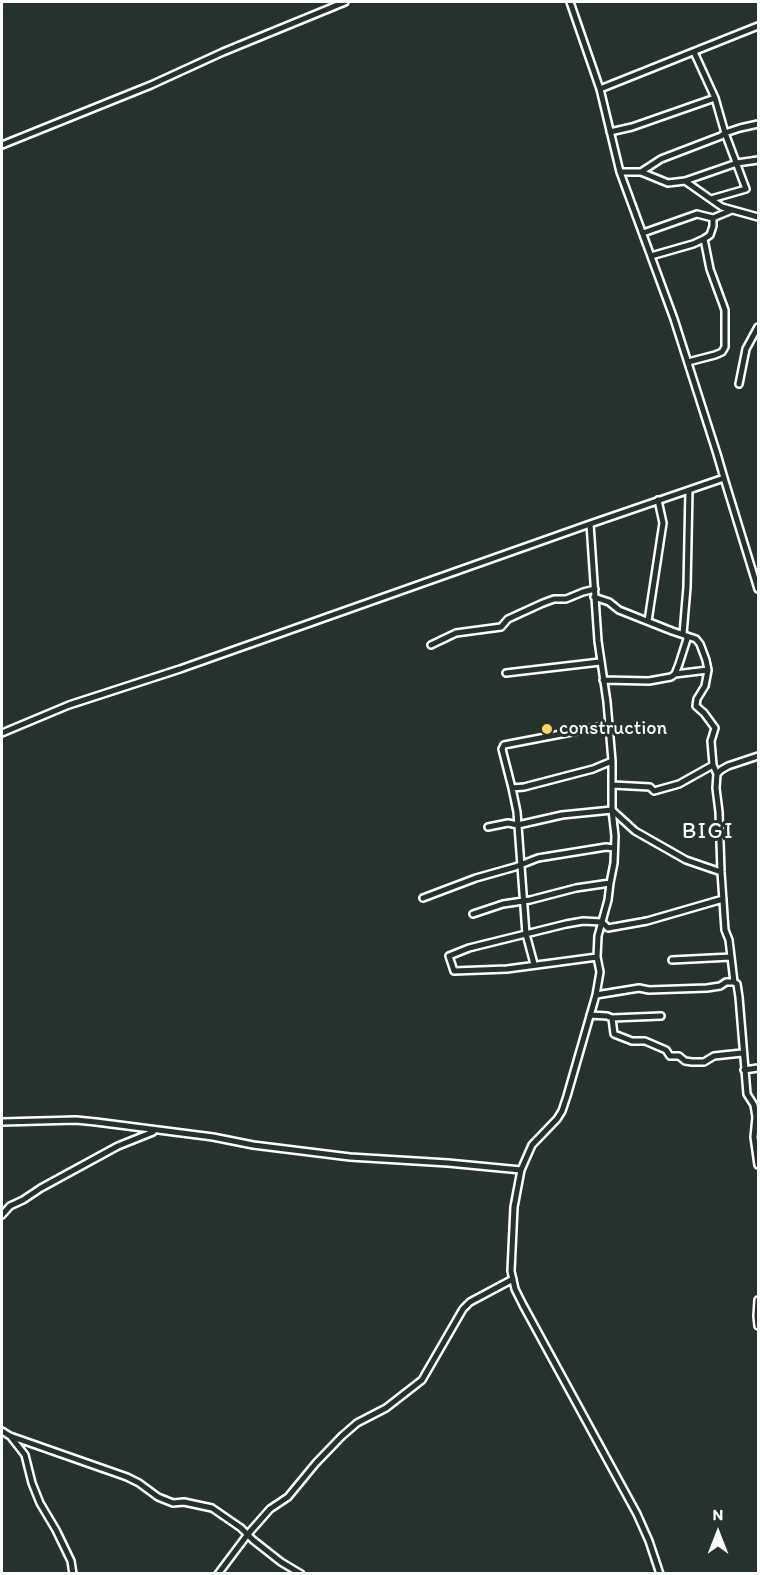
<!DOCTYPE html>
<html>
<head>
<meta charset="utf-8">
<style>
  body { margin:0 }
  #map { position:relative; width:760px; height:1575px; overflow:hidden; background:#26332d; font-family:Itim,sans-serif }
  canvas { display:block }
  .frame { position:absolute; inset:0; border:3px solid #fff; pointer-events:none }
  .north { position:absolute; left:688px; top:1503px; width:60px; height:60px; -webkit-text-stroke:4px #26332d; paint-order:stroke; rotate:0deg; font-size:16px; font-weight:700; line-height:24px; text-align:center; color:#fff }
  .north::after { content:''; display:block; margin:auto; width:21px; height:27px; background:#fff; clip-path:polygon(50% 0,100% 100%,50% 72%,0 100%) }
</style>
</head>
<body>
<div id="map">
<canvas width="760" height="1575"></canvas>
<div class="frame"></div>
<div class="north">N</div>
</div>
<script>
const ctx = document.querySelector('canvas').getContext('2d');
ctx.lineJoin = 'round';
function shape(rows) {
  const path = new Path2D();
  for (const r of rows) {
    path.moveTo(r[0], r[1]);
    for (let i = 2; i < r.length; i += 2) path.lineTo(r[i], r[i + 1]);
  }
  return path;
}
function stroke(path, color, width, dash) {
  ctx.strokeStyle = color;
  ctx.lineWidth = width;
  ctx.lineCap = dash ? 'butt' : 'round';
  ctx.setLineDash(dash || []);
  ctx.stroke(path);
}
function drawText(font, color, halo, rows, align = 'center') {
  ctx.font = font + ' Itim,sans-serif';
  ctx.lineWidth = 6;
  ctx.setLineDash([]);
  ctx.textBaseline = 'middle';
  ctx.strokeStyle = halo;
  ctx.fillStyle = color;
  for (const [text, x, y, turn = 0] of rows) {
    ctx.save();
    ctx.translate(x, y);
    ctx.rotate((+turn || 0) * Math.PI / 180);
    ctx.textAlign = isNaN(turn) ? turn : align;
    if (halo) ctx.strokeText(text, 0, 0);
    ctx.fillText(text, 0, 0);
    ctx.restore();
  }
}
const minor = shape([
  [694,52,715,98,725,133,746,189,711,199],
  [600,89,758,26],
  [610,132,632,127,715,98],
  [2,145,151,85,223,52,345,2],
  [620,172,641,172,668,183,685,181,737,163,758,160],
  [641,172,661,159,721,136,725,133,740,128,758,124],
  [685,181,722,207,758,217],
  [643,233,697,214,713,218],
  [651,256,693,244,704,239,710,235,713,226,713,218,732,210],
  [688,362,715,355,722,352,725,347,725,310,710,269,704,239],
  [739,384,746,349,758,327],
  [724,478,758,589],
  [590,524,598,641,607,702,612,761,612,810,615,836,614,863,610,883,608,900,598,936,597,957,600,972,596,995,567,1096,562,1111,557,1119,532,1145,521,1170,514,1207,511,1271,515,1289,523,1305,637,1514,649,1541,660,1574],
  [594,597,609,602,619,610,672,631,696,639,700,644,706,660,708,670,705,686,697,699,696,706,704,713,715,728,711,741,713,765,717,774,716,788,719,812,721,872,725,930,729,940,734,982,737,984,739,997,747,1094,754,1105,756,1117,754,1137,758,1165],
  [648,621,663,523,658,500],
  [683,634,687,587,689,490],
  [431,645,456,633,501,627,508,619,543,603,554,599,566,599,583,592,595,589],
  [506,673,600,662],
  [675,674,708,670],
  [603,680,649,681,671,677,675,674,679,664,687,639,686,636],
  [608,725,504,745,502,749,512,788,524,787,593,769,612,761],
  [2,733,69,705,180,669,590,524,724,478,717,454,674,319,620,172,600,89,570,2],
  [717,774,721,770,728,766,758,756],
  [613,785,650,787,654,791,679,784,713,765],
  [512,788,517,812,526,934,534,964],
  [488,827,508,823,518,825,562,815,612,810,635,831,686,860,721,872],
  [423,898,476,878,515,867,538,858,606,847,614,848],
  [473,914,503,904,530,900,576,888,610,883],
  [597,957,507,969,454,971,449,956,469,948,566,924,583,921,602,922,608,928,647,921,723,899],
  [672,960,731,957],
  [596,995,639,988,649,990,707,988,720,986,726,982,734,982],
  [590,1015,607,1016,612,1018,614,1034,632,1041,645,1041,666,1050,670,1056,679,1056,685,1061,692,1062,704,1062,714,1056,742,1053],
  [612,1018,661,1016],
  [744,1070,758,1068],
  [2,1122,76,1120,96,1122,213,1137,253,1145,350,1157,448,1163,521,1170],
  [2,1215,10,1206,23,1200,41,1188,118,1146,153,1132],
  [758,1300,757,1316,758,1326],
  [2,1431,10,1436,127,1477,139,1483,158,1497,173,1503,184,1502,212,1508,241,1528,253,1540,281,1562,301,1574],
  [11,1437,25,1455,32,1483,40,1503,56,1530,71,1561,73,1574],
  [218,1574,248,1534,270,1509,288,1497,316,1463,342,1436,357,1423,386,1408,422,1380,463,1309,470,1302,513,1279]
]);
stroke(minor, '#fff', 10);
stroke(minor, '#26332d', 5);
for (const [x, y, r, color] of [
  [547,729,6,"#ffd166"]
]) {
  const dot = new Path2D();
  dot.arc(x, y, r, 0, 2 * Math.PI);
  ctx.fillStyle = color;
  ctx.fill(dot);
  stroke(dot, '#26332d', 2);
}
drawText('20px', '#fff', '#26332d', [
  ["construction",559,729]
], 'left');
ctx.letterSpacing = '1.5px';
drawText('22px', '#fff', '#26332d', [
  ["BIGI",708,832]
]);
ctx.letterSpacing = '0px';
</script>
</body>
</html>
